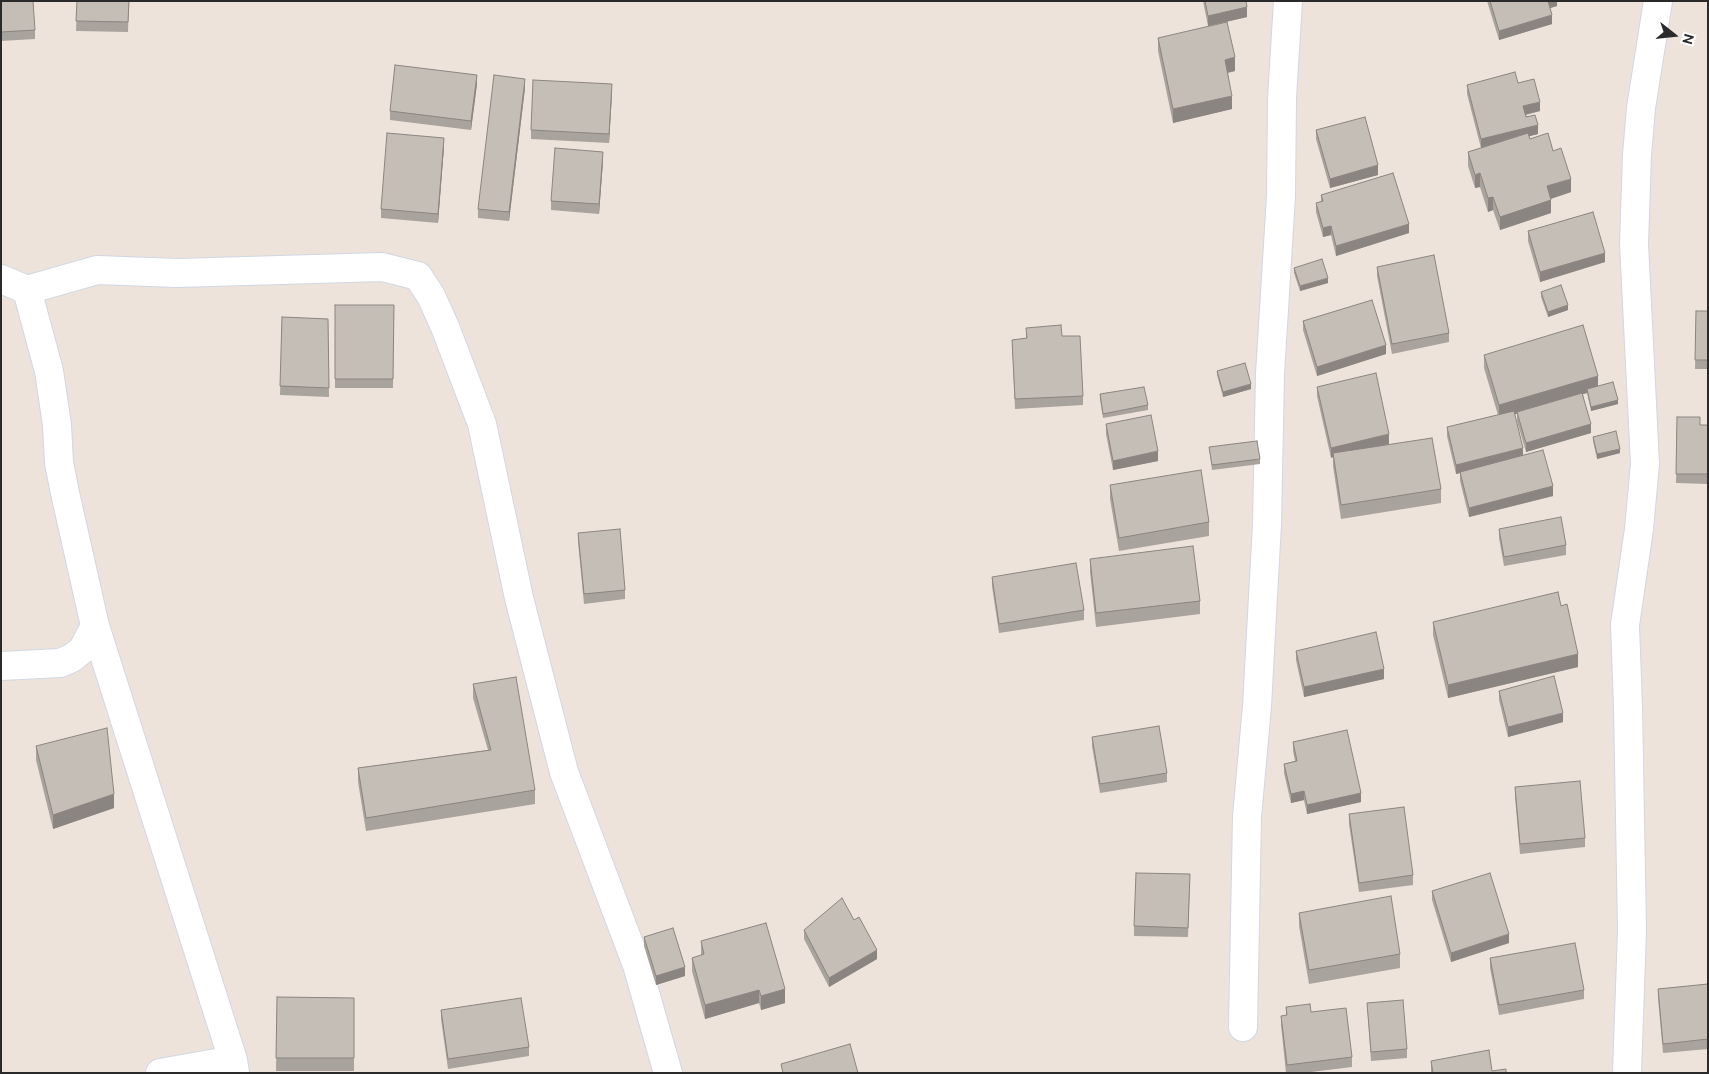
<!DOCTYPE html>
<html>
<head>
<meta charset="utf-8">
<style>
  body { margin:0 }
  #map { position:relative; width:1709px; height:1074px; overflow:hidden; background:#ede3db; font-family:Ubuntu,sans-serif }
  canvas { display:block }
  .frame { position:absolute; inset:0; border:2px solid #2a2a2a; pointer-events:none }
  .north { position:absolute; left:1649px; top:10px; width:50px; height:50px; -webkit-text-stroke:4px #fff; paint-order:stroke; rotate:106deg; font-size:14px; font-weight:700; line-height:20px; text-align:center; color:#2a2a2a }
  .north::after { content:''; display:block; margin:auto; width:18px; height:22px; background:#2a2a2a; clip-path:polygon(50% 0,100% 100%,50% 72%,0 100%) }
</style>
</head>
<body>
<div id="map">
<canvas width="1709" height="1074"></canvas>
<div class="frame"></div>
<div class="north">N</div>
</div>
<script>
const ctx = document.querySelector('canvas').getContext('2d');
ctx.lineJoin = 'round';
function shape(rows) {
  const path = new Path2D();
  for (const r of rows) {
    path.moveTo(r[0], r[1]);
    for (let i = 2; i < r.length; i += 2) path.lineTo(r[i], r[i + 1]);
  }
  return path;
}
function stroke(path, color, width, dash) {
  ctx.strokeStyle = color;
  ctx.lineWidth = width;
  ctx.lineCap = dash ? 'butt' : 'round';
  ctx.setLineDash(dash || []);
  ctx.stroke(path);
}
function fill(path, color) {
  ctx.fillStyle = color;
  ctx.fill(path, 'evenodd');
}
const minor = shape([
  [1,279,27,290,97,270,178,273,382,267,418,276,431,296,445,327,482,424,519,598,564,772,637,965,668,1073],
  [27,290,49,371,57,425,59,463,65,493,95,626,233,1060,235,1073],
  [1,666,60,663,72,658,83,649,95,626],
  [1243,1027,1247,817,1257,706,1267,524,1270,374,1281,196,1282,98,1288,1],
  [160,1073,233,1060],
  [1627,1073,1632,930,1628,706,1625,625,1639,529,1645,464,1634,244,1637,155,1641,108,1658,1]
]);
stroke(minor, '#d0d7e4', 30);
stroke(minor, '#fff', 28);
fill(shape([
  [1,1,35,30,35,39,1,41],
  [77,1,129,1,128,32,76,31],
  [1203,1,1246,1,1247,17,1208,26],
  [1487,1,1557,1,1557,6,1550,8,1552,24,1499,40],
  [1158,38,1235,71,1228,73,1232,109,1173,123,1158,51],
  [1518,83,1540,111,1526,115,1538,134,1529,136,1530,139,1553,151,1571,192,1551,199,1551,213,1500,230,1493,210,1488,212,1480,187,1475,188,1468,166,1468,152,1481,148,1467,94,1467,85],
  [477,84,471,130,390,120,390,111],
  [525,88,509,221,478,218,478,209],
  [612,93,609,143,531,139,531,130],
  [1316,130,1378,175,1330,188,1316,139],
  [444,147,438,223,381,218,381,209],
  [603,161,599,214,551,210,551,201],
  [1321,195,1409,233,1336,256,1331,235,1323,237,1316,212,1316,203,1321,202],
  [1528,231,1605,262,1540,282,1528,241],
  [1377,267,1449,333,1449,342,1392,354,1377,276],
  [1294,268,1328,283,1300,291,1294,273],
  [1541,292,1568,310,1548,317,1541,297],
  [335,305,394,305,393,388,335,388],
  [1696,311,1708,311,1708,369,1695,369],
  [282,317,328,319,329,397,280,395],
  [1303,321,1386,354,1317,376,1303,330],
  [1026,328,1062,336,1083,396,1083,405,1015,409,1012,340,1026,338],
  [1484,355,1598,386,1618,404,1591,411,1587,393,1583,394,1591,433,1526,452,1517,421,1517,413,1515,414,1523,455,1553,496,1469,517,1460,481,1460,473,1456,474,1447,436,1447,427,1498,415,1484,368],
  [1217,371,1251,389,1223,397,1217,375],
  [1317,387,1389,444,1385,445,1441,489,1441,503,1341,519,1333,466,1333,457,1331,458,1317,396],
  [1100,394,1148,405,1148,410,1103,418,1100,399],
  [1677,417,1700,425,1708,425,1708,484,1676,483],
  [1106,424,1158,461,1113,470,1106,434],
  [1593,437,1620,453,1597,459,1593,441],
  [1209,447,1260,459,1260,464,1212,470],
  [1110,485,1209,522,1209,536,1119,551,1110,499],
  [1499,529,1566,545,1566,555,1504,566,1499,538],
  [578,533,625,590,625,599,584,604,578,542],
  [1090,559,1200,601,1200,614,1096,627,1090,572],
  [992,577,1084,610,1084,620,999,633,992,586],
  [1433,622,1578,667,1448,698,1433,635],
  [1296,651,1384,679,1304,697,1296,660],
  [473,684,535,790,535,804,366,831,358,782,358,768,488,750,473,698],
  [1499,691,1563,722,1508,737,1499,700],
  [1092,737,1167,773,1167,782,1100,793,1092,746],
  [1293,742,1361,802,1307,814,1304,800,1291,803,1284,773,1284,764,1295,761,1293,751],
  [36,746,114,808,53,829,36,760],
  [1515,787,1585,838,1585,847,1520,854,1515,797],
  [1349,814,1413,875,1413,885,1359,892,1349,824],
  [1190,883,1188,937,1134,936,1134,926],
  [1432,891,1509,943,1451,962,1432,900],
  [1299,913,1400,954,1400,968,1309,984,1299,926],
  [804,930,877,959,829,987,804,939],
  [644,937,685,976,656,985,644,946],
  [701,941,785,1003,761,1010,759,1003,705,1019,692,971,692,958,701,955],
  [1490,958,1584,990,1584,999,1499,1015,1490,968],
  [1708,984,1708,1049,1663,1053,1658,998,1658,989],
  [277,997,354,998,354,1071,276,1071],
  [1367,1003,1407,1049,1407,1058,1371,1061],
  [1286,1007,1311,1012,1352,1057,1352,1067,1303,1073,1286,1073,1281,1025,1281,1016,1286,1016],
  [441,1010,529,1047,529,1056,448,1069,441,1019],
  [1431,1061,1492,1071,1506,1073,1431,1073]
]), '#a9a39d');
fill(shape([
  [1547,1,1557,1,1557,6,1547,9],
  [1247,7,1247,17,1208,26,1208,16],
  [1552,15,1552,24,1499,40,1499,31],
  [1235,57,1235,71,1225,73,1225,60],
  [477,75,477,84,471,130,471,121],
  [525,79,525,88,509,221,509,212],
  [612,84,612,93,609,143,609,134],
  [1232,96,1232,109,1173,123,1173,109],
  [1540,102,1540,111,1523,115,1523,106],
  [1538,125,1538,134,1481,149,1481,139],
  [444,138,444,147,438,223,438,214],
  [603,152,603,161,599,214,599,204],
  [1378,165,1378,175,1330,188,1330,179],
  [1480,173,1480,187,1475,188,1475,175],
  [1571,179,1571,192,1547,200,1547,186],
  [1493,197,1493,210,1488,212,1488,198],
  [1551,200,1551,213,1500,230,1500,217],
  [1409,224,1409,233,1336,256,1336,246],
  [1331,226,1331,235,1323,237,1323,228],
  [1605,253,1605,262,1540,282,1540,272],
  [1328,278,1328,283,1300,291,1300,286],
  [1568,305,1568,310,1548,317,1548,312],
  [1386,345,1386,354,1317,376,1317,367],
  [1598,376,1598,389,1587,389,1587,393,1499,419,1499,405],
  [1251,384,1251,389,1223,397,1223,392],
  [1618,400,1618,404,1591,411,1591,407],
  [1591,424,1591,433,1526,452,1526,443],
  [1389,434,1389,444,1333,457,1333,453,1333,457,1331,458,1331,448],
  [1523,448,1523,458,1456,474,1456,465],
  [1620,449,1620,453,1597,459,1597,454],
  [1158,451,1158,461,1113,470,1113,461],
  [1553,486,1553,496,1469,517,1469,508],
  [1578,654,1578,667,1448,698,1448,685],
  [1384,669,1384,679,1304,697,1304,687],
  [1563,713,1563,722,1508,737,1508,727],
  [1304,791,1304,800,1291,803,1291,794],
  [1361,793,1361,802,1307,814,1307,805],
  [114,794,114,808,53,829,53,815],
  [1509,934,1509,943,1451,962,1451,953],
  [877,950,877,959,829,987,829,978],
  [685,967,685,976,656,985,656,976],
  [785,989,785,1003,761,1010,761,996],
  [759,990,759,1003,705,1019,705,1005]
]), '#8a8580');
const building = shape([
  [1,1,33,1,35,30,1,32,1,1],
  [77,1,129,1,128,22,76,21,77,1],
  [1205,1,1246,1,1247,7,1208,16,1205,1],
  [1490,1,1548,1,1552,15,1499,31,1490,1],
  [1227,22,1235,57,1225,60,1232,96,1173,109,1158,38,1227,22],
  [395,65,477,75,471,121,390,111,395,65],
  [1515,72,1518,83,1534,79,1540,102,1523,106,1526,117,1535,115,1538,125,1481,139,1467,85,1515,72],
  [494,75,525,79,509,212,478,209,494,75],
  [533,80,612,84,609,134,531,130,533,80],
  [1365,117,1378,165,1330,179,1316,130,1365,117],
  [387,133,444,138,438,214,381,209,387,133],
  [1528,133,1530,139,1548,133,1553,151,1561,148,1571,179,1547,186,1551,200,1500,217,1493,197,1488,198,1480,173,1475,175,1468,152,1528,133],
  [555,148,603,152,599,204,551,201,555,148],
  [1393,173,1409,224,1336,246,1331,226,1323,228,1316,203,1323,201,1321,195,1393,173],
  [1593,212,1605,253,1540,272,1528,231,1593,212],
  [1434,255,1449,333,1392,344,1377,267,1434,255],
  [1322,259,1328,278,1300,286,1294,268,1322,259],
  [1561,285,1568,305,1548,312,1541,292,1561,285],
  [1372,300,1386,345,1317,367,1303,321,1372,300],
  [335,305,394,305,393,379,335,379,335,305],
  [1696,311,1708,311,1708,360,1695,360,1696,311],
  [282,317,328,319,329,388,280,386,282,317],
  [1061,325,1062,336,1080,336,1083,396,1015,399,1012,340,1027,338,1026,328,1061,325],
  [1583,325,1598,376,1499,405,1484,355,1583,325],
  [1245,363,1251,384,1223,392,1217,371,1245,363],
  [1376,373,1389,434,1331,448,1317,387,1376,373],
  [1613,382,1618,400,1591,407,1587,389,1613,382],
  [1144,387,1148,405,1103,414,1100,394,1144,387],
  [1582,393,1591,424,1526,443,1517,412,1582,393],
  [1514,411,1523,448,1456,465,1447,427,1514,411],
  [1151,415,1158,451,1113,461,1106,424,1151,415],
  [1677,417,1700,417,1700,425,1708,425,1708,474,1676,474,1677,417],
  [1616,431,1620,449,1597,454,1593,437,1616,431],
  [1432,438,1441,489,1341,505,1333,453,1432,438],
  [1257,441,1260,459,1212,465,1209,447,1257,441],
  [1543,450,1553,486,1469,508,1460,472,1543,450],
  [1201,470,1209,522,1119,538,1110,485,1201,470],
  [1561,517,1566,545,1504,557,1499,529,1561,517],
  [620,529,625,590,584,594,578,533,620,529],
  [1193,546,1200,601,1096,613,1090,559,1193,546],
  [1076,563,1084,610,999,624,992,577,1076,563],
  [1558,592,1561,606,1567,604,1578,654,1448,685,1433,622,1558,592],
  [1376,632,1384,669,1304,687,1296,651,1376,632],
  [1554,676,1563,713,1508,727,1499,691,1554,676],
  [516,677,535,790,366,818,358,768,491,750,473,684,516,677],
  [1159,726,1167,773,1100,784,1092,737,1159,726],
  [107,728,114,794,53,815,36,746,107,728],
  [1347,730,1361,793,1307,805,1304,791,1291,794,1284,764,1297,761,1293,742,1347,730],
  [1580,781,1585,838,1520,844,1515,787,1580,781],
  [1404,807,1413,875,1359,883,1349,814,1404,807],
  [1136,873,1190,874,1188,928,1134,926,1136,873],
  [1490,873,1509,934,1451,953,1432,891,1490,873],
  [1391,896,1400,954,1309,970,1299,913,1391,896],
  [842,898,854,920,859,917,877,950,829,978,804,930,842,898],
  [766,923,785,989,761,996,759,990,705,1005,692,958,704,954,701,941,766,923],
  [673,928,685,967,656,976,644,937,673,928],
  [1575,943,1584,990,1499,1005,1490,958,1575,943],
  [1708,984,1708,1039,1663,1044,1658,989,1708,984],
  [277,997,354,998,354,1058,276,1058,277,997],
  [521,998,529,1047,448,1059,441,1010,521,998],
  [1403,1000,1407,1049,1371,1052,1367,1003,1403,1000],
  [1310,1004,1311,1012,1346,1008,1352,1057,1287,1065,1281,1016,1287,1015,1286,1007,1310,1004],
  [850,1044,858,1073,783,1073,781,1064,850,1044],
  [1489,1050,1492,1071,1506,1069,1506,1073,1433,1073,1431,1061,1489,1050]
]);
fill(building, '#c5beb7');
stroke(building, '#8a8580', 1);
</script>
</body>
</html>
